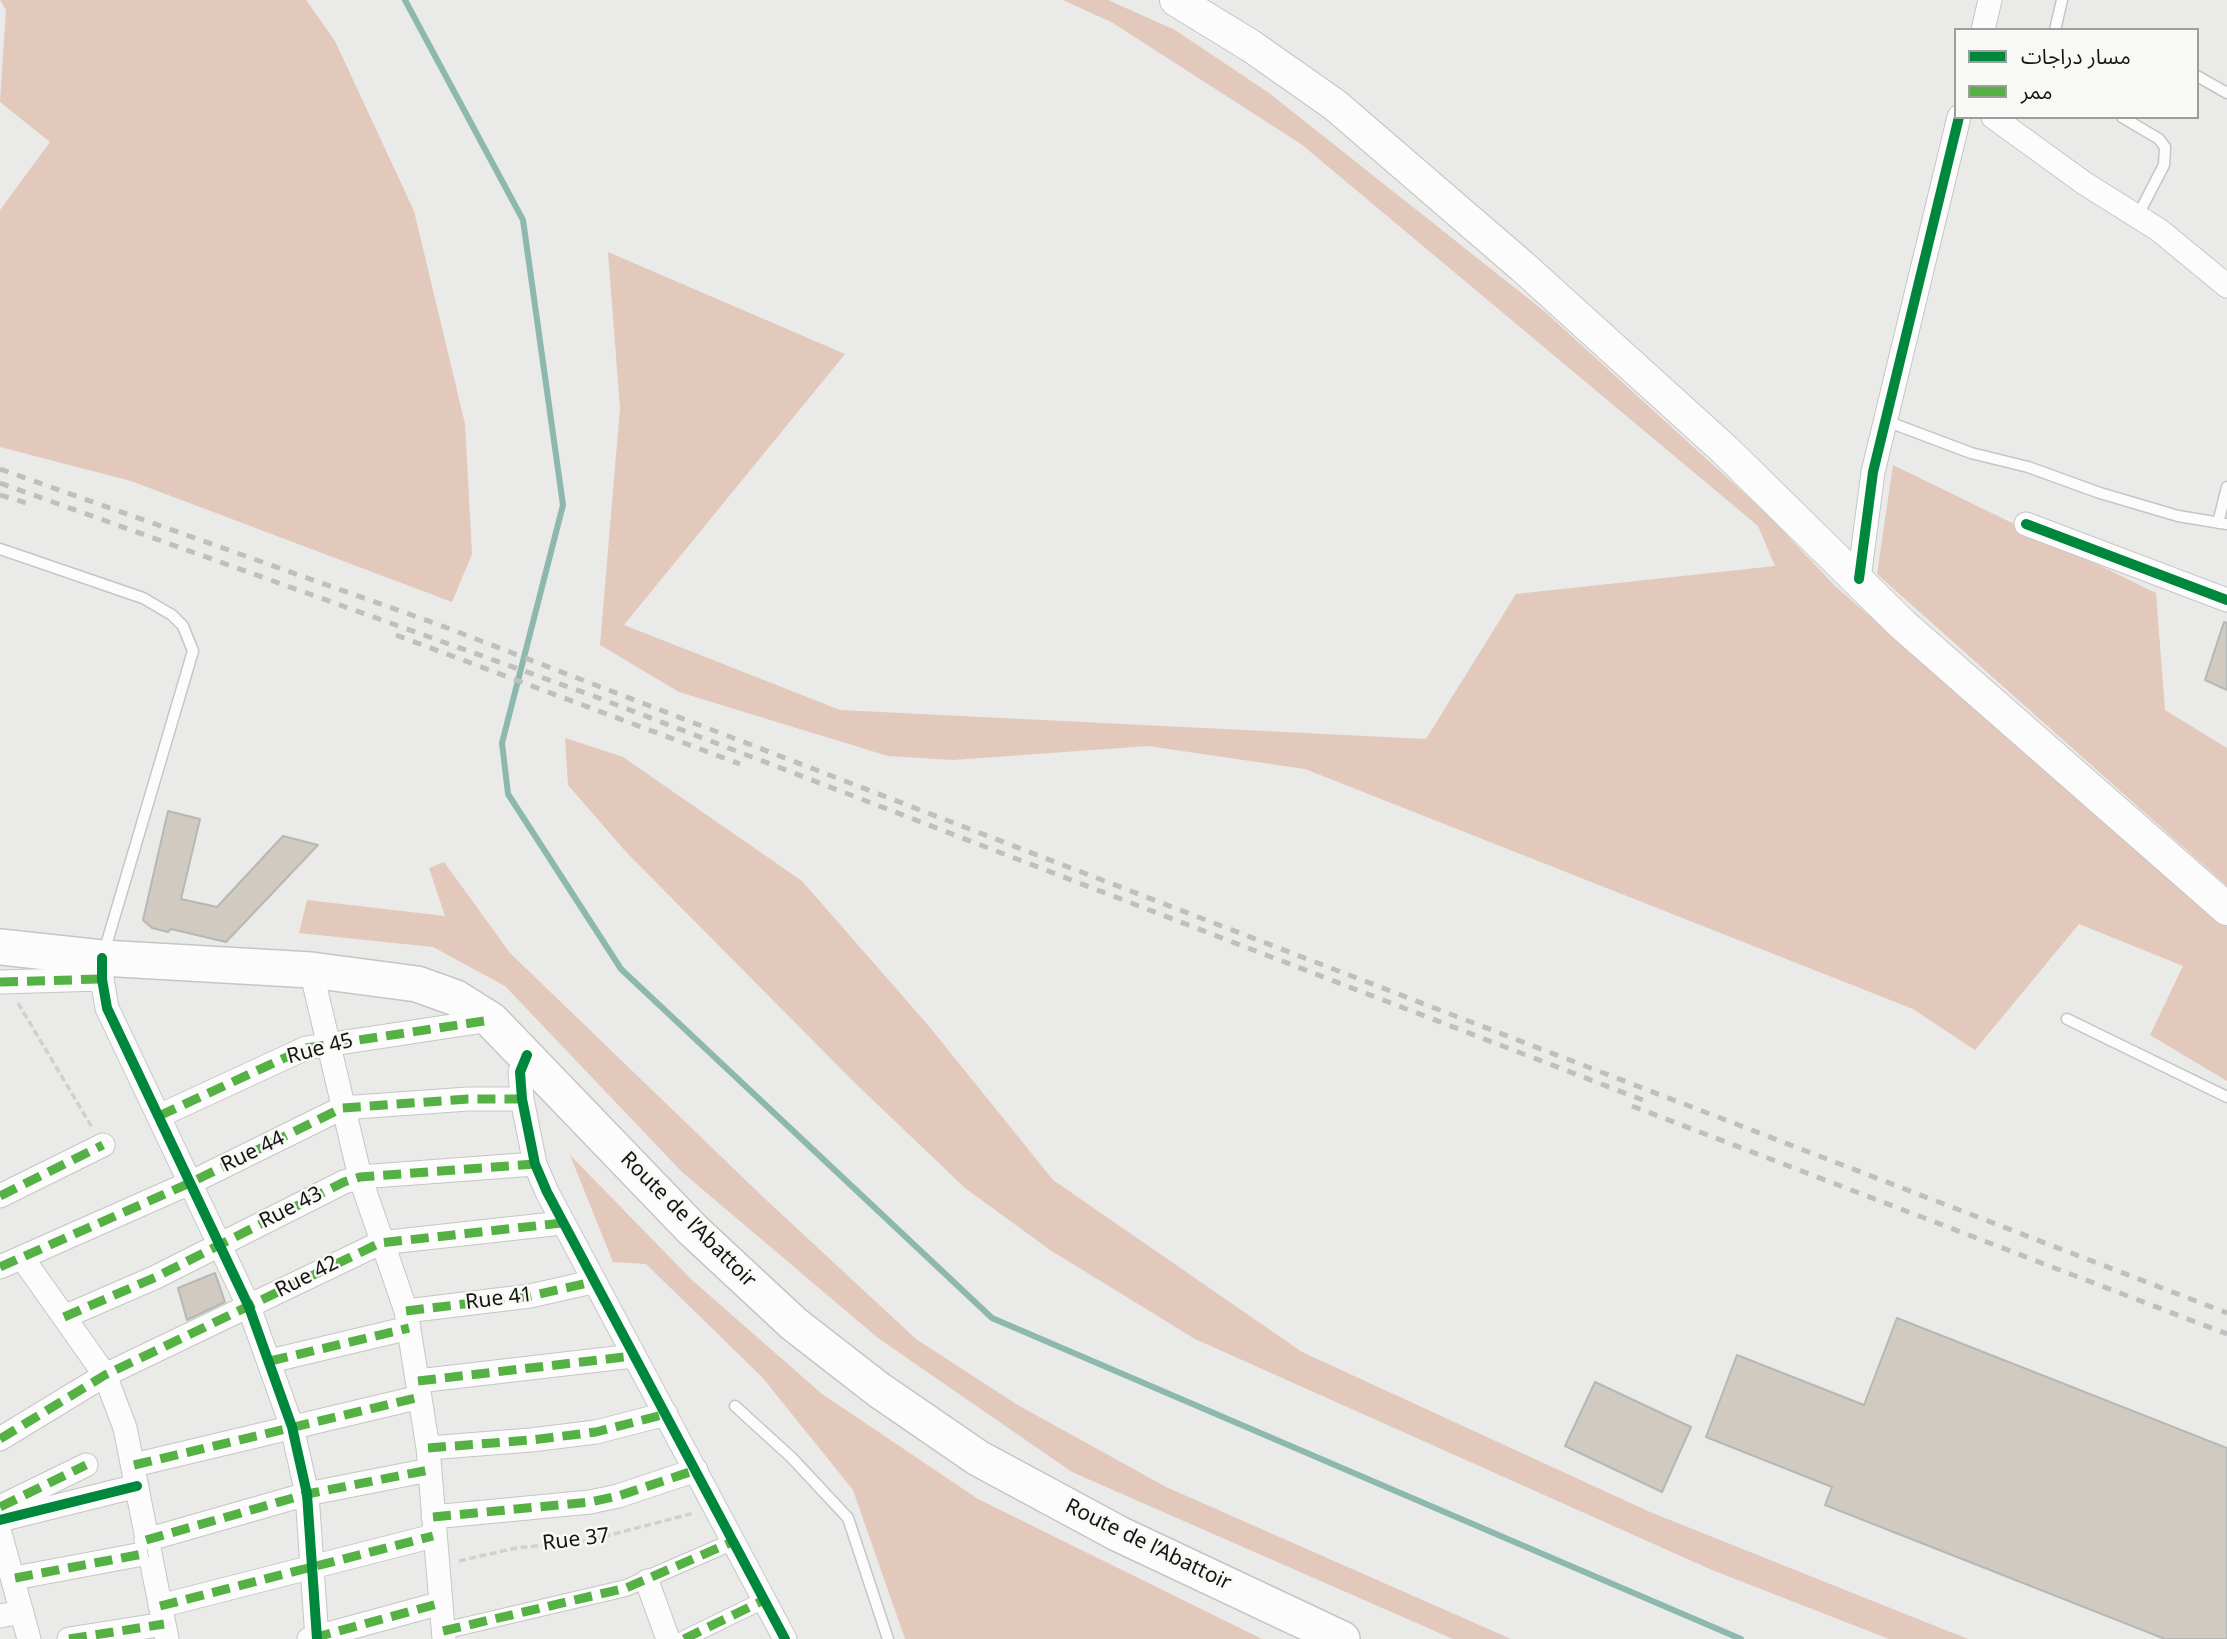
<!DOCTYPE html>
<html>
<head>
<meta charset="utf-8">
<style>
  body { margin:0 }
  #map { position:relative; width:2227px; height:1639px; overflow:hidden; background:#eaeae9; font-family:"Noto Sans","Noto Sans Arabic",sans-serif }
  canvas { display:block }
  .legend { position:absolute; left:1954px; top:28px; width:245px; height:91px; box-sizing:border-box; background:#f8f9f5; border:2px solid #9d9e9b; margin:0; padding:9px 12px; list-style:none; font-size:21px; color:#151514 }
  .legend li { display:flex; align-items:center; gap:14px; height:35px }
  .legend b { width:35px; border:2px solid #9d9e9b }
</style>
</head>
<body>
<div id="map">
<canvas width="2227" height="1639"></canvas>
<ul class="legend">
<li><b style="height:9px;background:#00873e"></b>مسار دراجات</li>
<li><b style="height:9px;background:#55b144"></b>ممر</li>
</ul>
</div>
<script>
const ctx = document.querySelector('canvas').getContext('2d');
ctx.lineJoin = 'round';
function fill(path, color) {
  ctx.fillStyle = color;
  ctx.fill(path, 'evenodd');
}
function shape(rows) {
  const path = new Path2D();
  for (const r of rows) {
    path.moveTo(r[0], r[1]);
    for (let i = 2; i < r.length; i += 2) path.lineTo(r[i], r[i + 1]);
  }
  return path;
}
function stroke(path, color, width, dash) {
  ctx.strokeStyle = color;
  ctx.lineWidth = width;
  ctx.lineCap = dash ? 'butt' : 'round';
  ctx.setLineDash(dash || []);
  ctx.stroke(path);
}
function drawText(font, color, halo, rows, align = 'center') {
  ctx.font = font + ' "Noto Sans",sans-serif';
  ctx.lineWidth = 5;
  ctx.setLineDash([]);
  ctx.textBaseline = 'middle';
  ctx.strokeStyle = halo;
  ctx.fillStyle = color;
  for (const [text, x, y, turn = 0] of rows) {
    ctx.save();
    ctx.translate(x, y);
    ctx.rotate((+turn || 0) * Math.PI / 180);
    ctx.textAlign = isNaN(turn) ? turn : align;
    if (halo) ctx.strokeText(text, 0, 0);
    ctx.fillText(text, 0, 0);
    ctx.restore();
  }
}
fill(shape([
  [0,0,306,0,335,41,414,211,465,424,472,554,452,602,131,481,0,447,0,210,50,142,0,102,6,10],
  [1063,0,1108,0,1175,30,1269,93,1544,311,1767,514,1835,586,2227,927,2227,1081,2150,1035,2183,966,2079,924,1975,1050,1913,1009,1305,769,1148,746,953,760,888,756,679,692,600,645,620,408,608,252,845,354,624,625,840,710,1426,739,1516,594,1775,566,1758,526,1301,144,1113,23],
  [1893,465,2156,593,2165,710,2227,748,2227,886,1877,574],
  [565,738,623,757,802,881,928,1025,1053,1180,1302,1352,1650,1512,1968,1639,1889,1639,1712,1570,1195,1339,1050,1250,965,1188,855,1083,627,853,568,785],
  [444,862,510,953,762,1196,916,1339,1016,1404,1166,1487,1511,1639,1453,1639,1072,1472,878,1338,682,1172,505,986,433,947,299,933,307,900,445,916,429,868],
  [570,1155,692,1280,822,1394,978,1499,1262,1639,905,1639,853,1490,762,1377,646,1264,613,1262]
]), '#e3c8bc');
stroke(shape([
  [405,0,523,220,563,505,502,743,508,794,621,969,992,1318,1741,1639]
]), '#8cb8ae', 6);
const building = shape([
  [2224,622,2227,623,2227,690,2205,680,2224,622],
  [168,811,200,819,181,899,217,907,283,836,318,845,226,942,171,929,168,932,152,928,143,920,168,811],
  [215,1273,225,1302,187,1320,178,1288,215,1273],
  [1897,1318,2227,1448,2227,1639,2165,1639,1825,1505,1832,1487,1706,1437,1737,1355,1864,1405,1897,1318],
  [1595,1382,1691,1427,1662,1492,1565,1446,1595,1382]
]);
fill(building, '#d0cac1');
stroke(building, '#b7b7b6', 2);
const service = shape([
  [2055,30,2062,0],
  [2197,76,2227,93],
  [2122,117,2159,139,2165,147,2164,165,2137,217],
  [1886,421,1971,453,2028,467,2100,493,2178,516,2227,524],
  [2218,523,2227,487],
  [0,549,143,598,172,615,183,626,193,651,104,952],
  [2067,1019,2227,1097],
  [735,1406,792,1458,848,1518,888,1639]
]);
const pedestrian = shape([
  [443,1631,626,1588,732,1542],
  [684,1639,764,1600]
]);
const minor = shape([
  [1983,30,1990,0],
  [1993,117,2084,183,2159,230,2227,286],
  [2026,524,2227,600],
  [1859,579,1873,472,1959,117],
  [102,958,102,979,107,1008,249,1307,292,1427,307,1494,317,1639],
  [311,970,360,1177,406,1311,428,1448,444,1639],
  [0,982,102,979],
  [527,1055,520,1072,522,1099,535,1164,547,1192,785,1639],
  [159,1116,306,1048,491,1020],
  [0,1196,103,1145],
  [23,1259,105,1375,125,1428,167,1639],
  [0,1267,192,1182,342,1108,468,1099,522,1099],
  [406,1311,530,1296,592,1282],
  [64,1317,156,1277,344,1182,360,1177,535,1164],
  [270,1361,409,1328],
  [418,1381,633,1356],
  [0,1439,105,1375,380,1243,562,1223],
  [428,1448,531,1440,596,1432,666,1414],
  [134,1465,420,1397],
  [0,1507,86,1465],
  [433,1517,590,1502,618,1496,696,1470],
  [0,1520,137,1486],
  [0,1533,29,1639],
  [146,1540,307,1494,429,1470],
  [15,1578,148,1553],
  [647,1581,668,1639],
  [160,1606,433,1536],
  [0,1616,22,1612],
  [69,1639,164,1624],
  [309,1639,441,1603]
]);
const secondary = shape([
  [1176,0,1251,46,1335,105,1523,267,1725,450,1903,625,2227,909]
]);
const primary = shape([
  [0,947,102,958,311,970,417,984,456,998,491,1020,693,1230,794,1324,879,1390,978,1458,1119,1534,1342,1639]
]);
stroke(service, '#c5c6c4', 13);
stroke(pedestrian, '#c5c6c4', 18);
stroke(minor, '#c5c6c4', 25);
stroke(secondary, '#c5c6c4', 34);
stroke(primary, '#c5c6c4', 38);
stroke(shape([
  [18,1003,93,1129],
  [459,1561,516,1548,587,1541,694,1513]
]), '#d0d0cf', 3.5, [7, 3.5]);
stroke(service, '#fcfcfc', 10);
stroke(pedestrian, '#fcfcfc', 16);
stroke(minor, '#fcfcfc', 23);
stroke(secondary, '#fcfcfc', 32);
stroke(primary, '#fcfcfc', 35);
stroke(shape([
  [0,469,437,624,2227,1313],
  [0,483,591,695,1648,1102],
  [0,495,33,505],
  [396,635,740,764],
  [1632,1106,2227,1334]
]), '#bfbfbe', 5, [9, 9]);
stroke(shape([
  [0,982,102,979],
  [159,1116,306,1048,491,1020],
  [0,1196,103,1145],
  [0,1267,192,1182,342,1108,468,1099,522,1099],
  [406,1311,530,1296,592,1282],
  [64,1317,156,1277,344,1182,360,1177,535,1164],
  [270,1361,409,1328],
  [418,1381,633,1356],
  [0,1439,105,1375,380,1243,562,1223],
  [428,1448,531,1440,596,1432,666,1414],
  [134,1465,420,1397],
  [0,1507,86,1465],
  [433,1517,590,1502,618,1496,696,1470],
  [146,1540,307,1494,429,1470],
  [15,1578,148,1553],
  [160,1606,433,1536],
  [443,1631,626,1588,732,1542],
  [313,1638,441,1603],
  [69,1639,164,1624],
  [684,1639,764,1600]
]), '#55b144', 9, [18, 9]);
stroke(shape([
  [2026,524,2227,600],
  [1859,579,1873,472,1959,117],
  [102,958,102,979,107,1008,249,1307,292,1427,307,1494,317,1639],
  [527,1055,520,1072,522,1099,535,1164,547,1192,785,1639],
  [0,1520,137,1486]
]), '#00873e', 10);
drawText('21px', '#151514', '#f8f9f5', [
  ["Rue 45",320,1049,-15],
  ["Rue 44",253,1152,-26],
  ["Rue 43",291,1208,-27],
  ["Route de l’Abattoir",688,1220,45],
  ["Rue 42",307,1277,-27],
  ["Rue 41",499,1299,-7],
  ["Rue 37",576,1540,-7],
  ["Route de l’Abattoir",1148,1545,26]
]);
</script>
</body>
</html>
